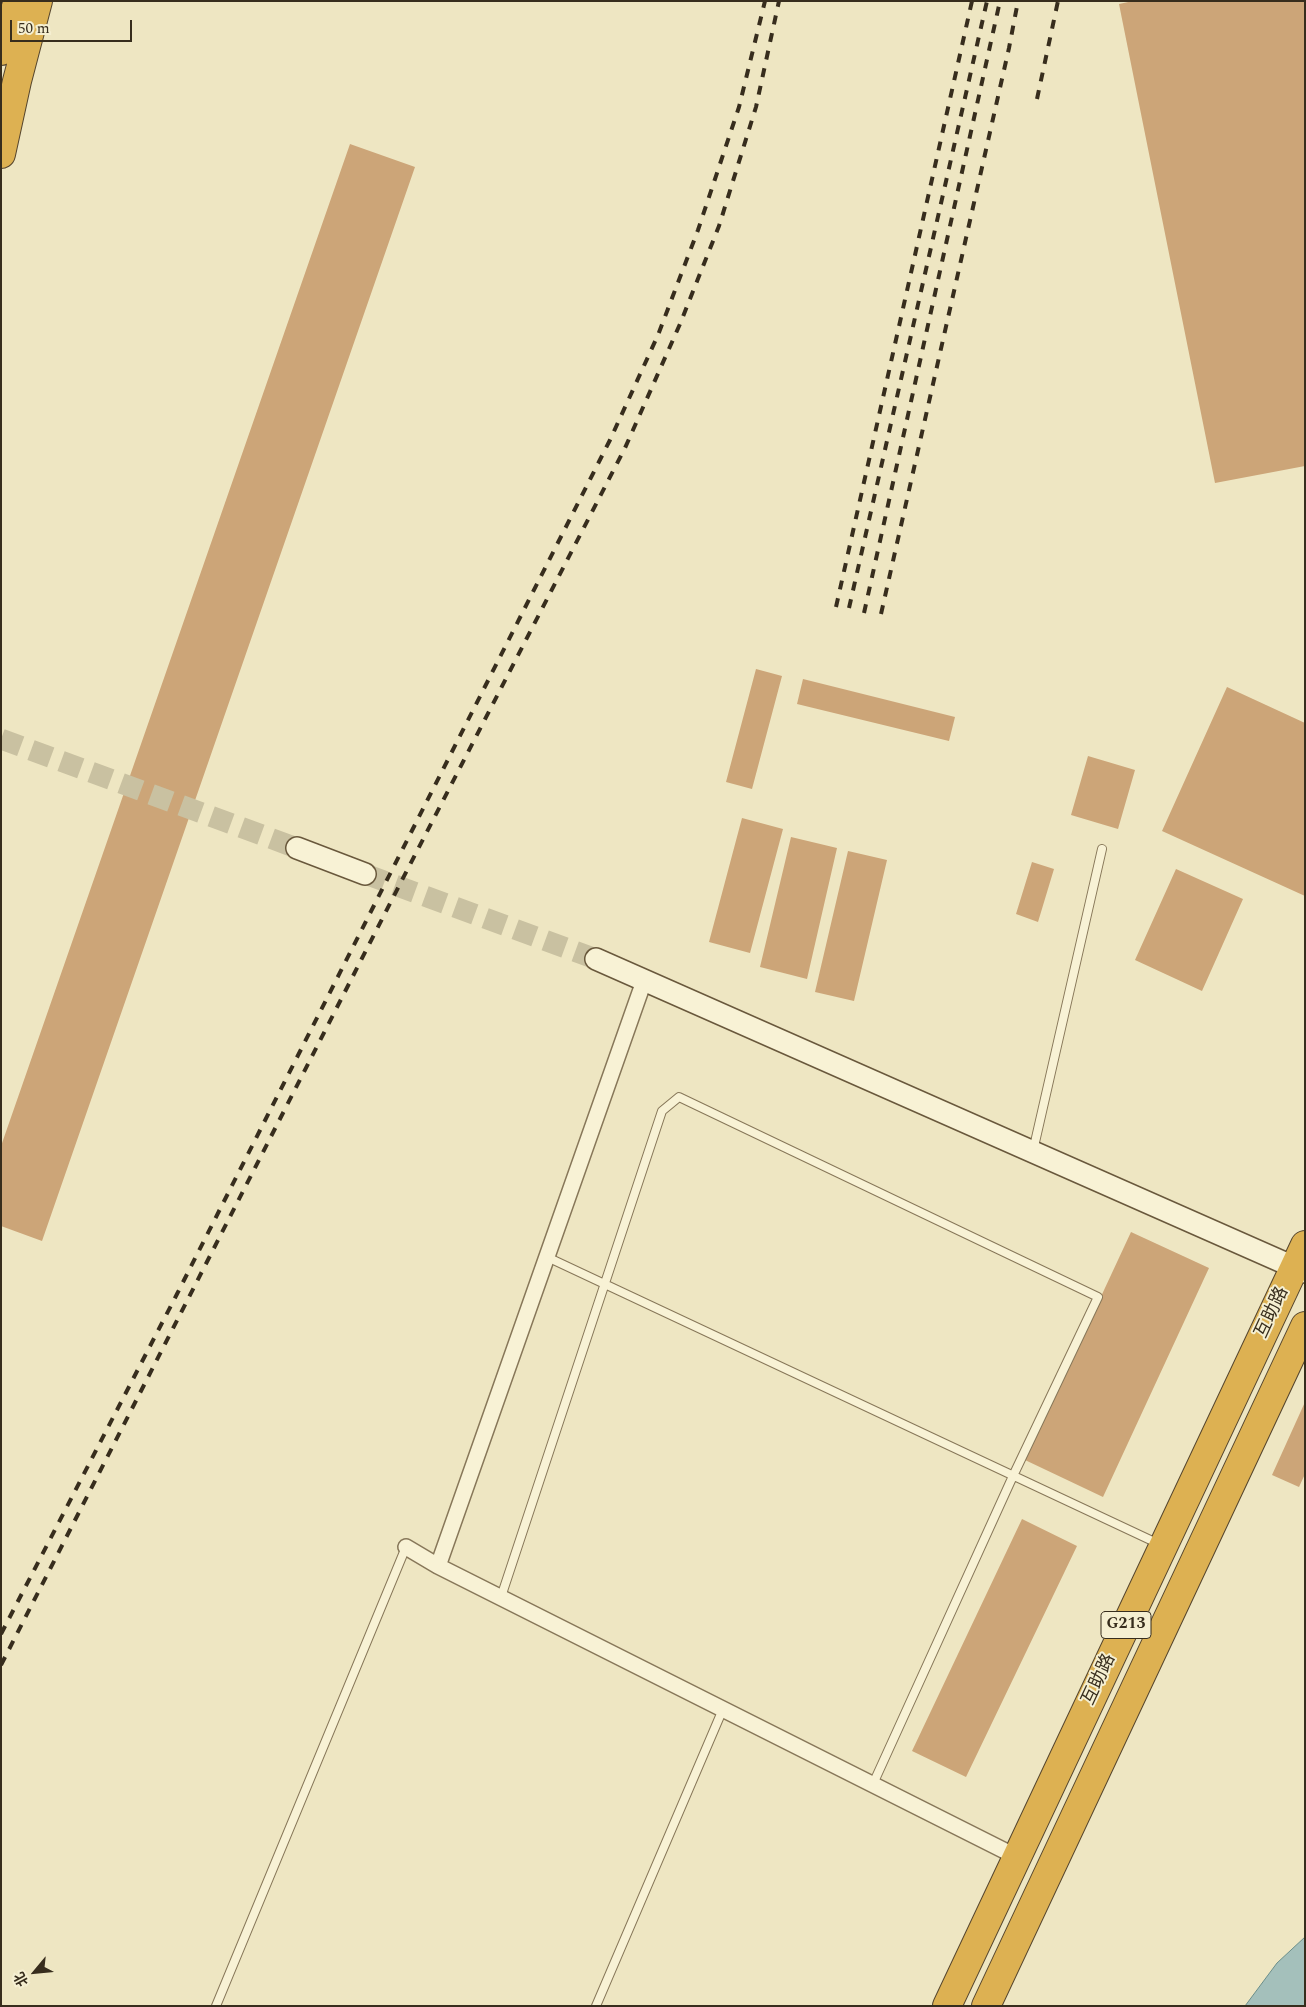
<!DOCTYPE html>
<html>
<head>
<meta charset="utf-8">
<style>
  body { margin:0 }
  #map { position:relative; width:1306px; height:2007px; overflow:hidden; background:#eee6c2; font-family:Spectral,"Noto Sans SC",serif }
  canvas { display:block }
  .frame { position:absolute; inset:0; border:2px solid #372d1d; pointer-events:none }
  .north { position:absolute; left:10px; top:1947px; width:50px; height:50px; -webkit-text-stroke:4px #f5efd1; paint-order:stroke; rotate:242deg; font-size:14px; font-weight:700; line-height:20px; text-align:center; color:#372d1d }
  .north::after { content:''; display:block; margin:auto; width:18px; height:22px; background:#372d1d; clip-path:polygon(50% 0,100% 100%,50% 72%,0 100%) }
  .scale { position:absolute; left:10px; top:20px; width:122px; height:22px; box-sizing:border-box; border:2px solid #372d1d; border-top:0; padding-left:6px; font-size:15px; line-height:18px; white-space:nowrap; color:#372d1d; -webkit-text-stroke:4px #f5efd1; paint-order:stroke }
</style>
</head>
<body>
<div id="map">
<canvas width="1306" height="2007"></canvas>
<div class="frame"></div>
<div class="north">北</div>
<div class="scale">50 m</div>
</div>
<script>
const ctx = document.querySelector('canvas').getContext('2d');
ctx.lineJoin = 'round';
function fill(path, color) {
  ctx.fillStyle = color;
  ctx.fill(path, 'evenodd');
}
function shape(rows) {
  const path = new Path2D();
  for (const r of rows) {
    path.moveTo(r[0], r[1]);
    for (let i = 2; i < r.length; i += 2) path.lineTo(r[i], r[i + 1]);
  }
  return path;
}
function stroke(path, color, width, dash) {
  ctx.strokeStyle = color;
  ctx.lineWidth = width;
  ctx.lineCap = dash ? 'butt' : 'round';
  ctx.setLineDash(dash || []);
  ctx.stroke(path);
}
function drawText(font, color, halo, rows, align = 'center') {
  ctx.font = font + ' Spectral,"Noto Sans SC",serif';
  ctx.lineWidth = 4;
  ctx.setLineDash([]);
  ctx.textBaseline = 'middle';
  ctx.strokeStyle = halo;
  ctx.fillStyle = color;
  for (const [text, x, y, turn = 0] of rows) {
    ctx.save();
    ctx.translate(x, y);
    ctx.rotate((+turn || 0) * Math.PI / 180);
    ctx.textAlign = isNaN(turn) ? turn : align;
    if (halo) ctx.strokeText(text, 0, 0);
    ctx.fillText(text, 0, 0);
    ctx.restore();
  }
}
const water = shape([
  [1305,1937,1305,2006,1245,2006,1277,1963,1305,1937]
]);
fill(water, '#a4c0bb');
stroke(water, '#6b8e8a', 1);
fill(shape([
  [1133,1,1305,1,1305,466,1215,483,1119,4],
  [350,144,415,167,42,1241,1,1226,1,1146],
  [756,669,782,676,752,789,726,782],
  [803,679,955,717,949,741,797,704],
  [1227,687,1305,723,1305,896,1162,831],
  [1088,756,1135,770,1118,829,1071,815],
  [742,818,783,829,750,953,709,942],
  [791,837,837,848,807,979,760,967],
  [848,851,887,860,854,1001,815,992],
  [1032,862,1054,869,1038,922,1016,914],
  [1176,869,1243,899,1202,991,1135,960],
  [1131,1232,1209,1268,1103,1497,1025,1460],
  [1305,1402,1305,1474,1299,1487,1272,1475],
  [1022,1519,1077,1546,966,1777,912,1751]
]), '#cca578');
stroke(shape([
  [1,739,297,848],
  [365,874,596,959]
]), '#c9c1a1', 21, [21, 11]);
const lane = shape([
  [1033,1151,1102,849],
  [547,1257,1159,1544],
  [501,1597,662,1111,679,1097,1098,1297,1013,1476,873,1784],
  [216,2006,406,1547],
  [596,2006,723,1709]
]);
const street = shape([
  [406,1547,438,1566,1017,1857],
  [438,1566,644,981]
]);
const secondary = shape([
  [297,848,365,874],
  [596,959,1305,1272]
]);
const highway = shape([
  [1,51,18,1],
  [1,154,17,81,38,1],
  [947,2006,1305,1245],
  [986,2006,1305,1326]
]);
stroke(lane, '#877759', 10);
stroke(street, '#877759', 18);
stroke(secondary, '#69583c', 24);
stroke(highway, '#55452d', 30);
stroke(lane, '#f8f2d5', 8);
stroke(street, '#f8f2d5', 15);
stroke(secondary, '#f8f2d5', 21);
stroke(highway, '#ddb152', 28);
stroke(shape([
  [1037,99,1058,1],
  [836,607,972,1],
  [849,608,987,1],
  [864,613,1000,1],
  [881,614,1009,48,1018,1],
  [1,1634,177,1294,610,440,658,335,698,230,739,107,765,1],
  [1,1665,402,880,625,448,680,324,719,226,756,107,779,1]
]), '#372d1d', 4, [9, 9]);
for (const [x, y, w] of [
  [1126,1625,50]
]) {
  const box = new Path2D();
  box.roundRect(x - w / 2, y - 13.5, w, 27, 4);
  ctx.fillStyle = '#f5efd1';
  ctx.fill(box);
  stroke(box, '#372d1d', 1);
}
drawText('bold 16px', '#372d1d', null, [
  ["G213",1126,1625]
]);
drawText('18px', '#372d1d', '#f5efd1', [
  ["互助路",1273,1313,-65],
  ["互助路",1100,1680,-65]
]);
</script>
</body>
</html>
